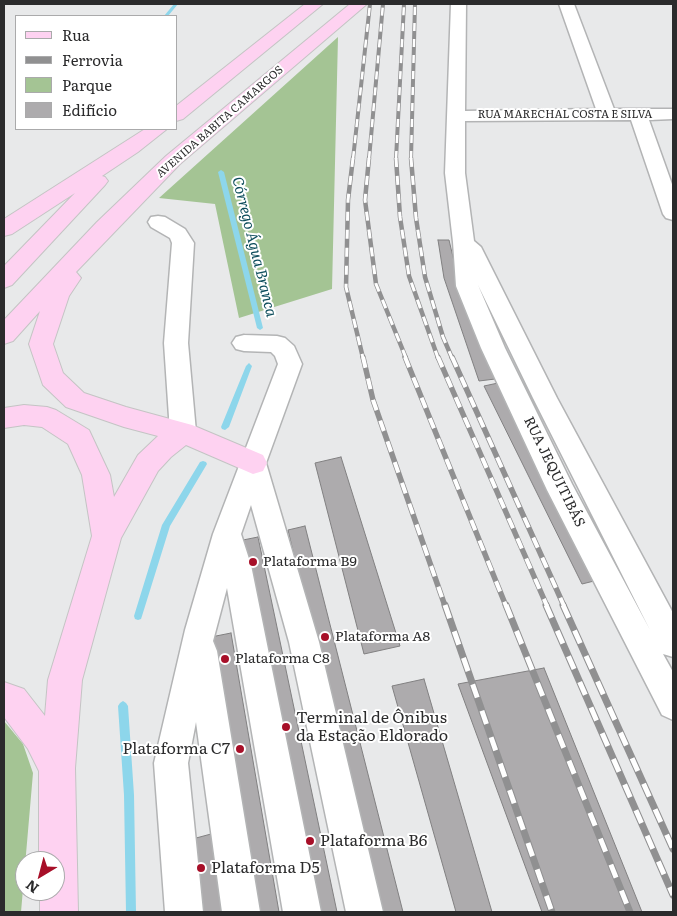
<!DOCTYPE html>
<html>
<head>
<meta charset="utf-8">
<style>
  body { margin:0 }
  #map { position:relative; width:677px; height:916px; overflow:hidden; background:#e8e9ea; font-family:Literata,serif }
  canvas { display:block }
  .frame { position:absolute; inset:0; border:5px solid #2b2b2c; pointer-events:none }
  .legend { position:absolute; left:15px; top:15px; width:162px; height:115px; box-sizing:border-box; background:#fff; border:1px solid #aaaaab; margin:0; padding:6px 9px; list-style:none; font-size:15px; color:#2b2b2c }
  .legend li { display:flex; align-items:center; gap:10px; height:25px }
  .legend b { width:25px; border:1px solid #aaaaab }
  .north { position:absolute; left:15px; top:851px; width:50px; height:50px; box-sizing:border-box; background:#fff; border:1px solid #aaaaab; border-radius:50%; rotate:217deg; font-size:14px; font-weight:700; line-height:20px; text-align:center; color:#2b2b2c }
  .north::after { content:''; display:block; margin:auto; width:18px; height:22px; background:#a70f28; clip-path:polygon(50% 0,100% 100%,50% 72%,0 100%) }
</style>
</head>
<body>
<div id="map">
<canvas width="677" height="916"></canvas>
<div class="frame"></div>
<ul class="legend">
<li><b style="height:6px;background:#fed2f1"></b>Rua</li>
<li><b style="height:6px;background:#909091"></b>Ferrovia</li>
<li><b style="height:14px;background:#a4c494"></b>Parque</li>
<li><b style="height:14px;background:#adabad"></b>Edifício</li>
</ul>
<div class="north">N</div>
</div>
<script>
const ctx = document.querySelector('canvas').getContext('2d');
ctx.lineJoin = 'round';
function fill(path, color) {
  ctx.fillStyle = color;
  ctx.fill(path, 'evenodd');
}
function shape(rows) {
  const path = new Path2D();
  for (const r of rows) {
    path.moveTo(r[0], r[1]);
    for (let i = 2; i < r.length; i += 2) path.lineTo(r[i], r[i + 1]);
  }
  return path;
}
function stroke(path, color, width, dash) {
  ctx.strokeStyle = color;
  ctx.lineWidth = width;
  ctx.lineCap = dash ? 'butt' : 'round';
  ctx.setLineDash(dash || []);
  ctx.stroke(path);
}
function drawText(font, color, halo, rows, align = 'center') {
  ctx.font = font + ' Literata,serif';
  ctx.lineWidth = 4;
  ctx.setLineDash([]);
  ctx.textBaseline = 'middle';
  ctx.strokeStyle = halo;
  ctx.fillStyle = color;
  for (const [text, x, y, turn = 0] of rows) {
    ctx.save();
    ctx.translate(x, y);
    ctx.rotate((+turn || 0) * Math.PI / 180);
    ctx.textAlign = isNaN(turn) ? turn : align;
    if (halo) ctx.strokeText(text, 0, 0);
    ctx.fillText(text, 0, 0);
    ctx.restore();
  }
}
fill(shape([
  [338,37,332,289,239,318,215,204,159,198],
  [4,721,23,744,33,773,21,912,4,912]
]), '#a4c494');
fill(shape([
  [174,4,178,4,168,16,164,16,174,4],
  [221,170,224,172,263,328,260,330,257,328,218,172,221,170],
  [249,363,252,366,229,427,225,430,222,429,221,427,246,366,249,363],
  [203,461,206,462,207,464,170,526,142,616,141,619,138,620,135,619,134,616,162,525,200,462,203,461],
  [123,701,126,703,128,706,134,795,136,912,126,912,124,795,118,706,120,703,123,701]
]), '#8dd6eb');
const building = shape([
  [438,240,449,240,458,278,495,379,479,381,444,278,438,240],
  [498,383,598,580,582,584,484,386,498,383],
  [341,457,400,646,364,654,315,463,341,457],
  [305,526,403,912,379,912,288,530,305,526],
  [258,537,337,912,310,912,238,541,258,537],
  [231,633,279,912,254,912,211,637,231,633],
  [544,668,642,912,542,912,458,684,544,668],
  [424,679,492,912,456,912,392,686,424,679],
  [211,834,222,912,194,912,185,841,211,834]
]);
fill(building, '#adabad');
stroke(building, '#818081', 1);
const minor = shape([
  [451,4,466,4,465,111,596,109,559,4,574,4,614,109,673,109,673,119,649,120,673,187,673,220,666,218,663,214,631,120,465,121,465,173,474,241,481,247,557,398,673,613,673,657,663,654,673,672,673,720,662,715,547,490,481,348,456,286,453,242,445,173,451,4],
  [478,285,533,398,650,630,572,484,505,348,478,285],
  [158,216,165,217,185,229,194,243,188,343,196,432,192,439,183,442,174,439,170,432,164,343,172,243,170,238,151,227,148,222,151,217,158,216],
  [244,335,277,336,285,338,294,346,302,364,266,463,319,642,383,912,346,912,289,642,251,505,241,534,251,565,321,912,283,912,227,588,213,641,217,651,260,912,222,912,196,722,188,763,203,912,165,912,154,763,185,630,213,534,278,364,275,356,271,352,244,351,236,349,232,343,236,337,244,335]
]);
const major = shape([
  [305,4,323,4,183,119,176,121,176,106,305,4],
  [350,4,367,4,180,164,76,272,81,278,69,296,53,344,63,373,84,393,126,407,192,425,263,455,267,463,263,471,253,474,186,445,171,457,158,471,121,538,82,680,75,768,78,912,40,912,40,891,55,891,55,861,39,861,39,771,28,749,4,717,4,682,24,689,45,716,48,680,92,536,82,475,68,444,42,427,24,425,4,428,4,408,24,405,47,407,56,410,89,430,110,475,114,497,138,455,158,436,124,427,66,407,43,385,29,344,40,311,13,341,4,344,4,320,97,222,166,156,350,4],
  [145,129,167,129,138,152,102,176,105,177,108,181,105,185,12,285,4,288,4,266,75,193,12,234,4,236,4,219,145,129]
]);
stroke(minor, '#b3b4b5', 3);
stroke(major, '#c4c4c4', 2);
fill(minor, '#fff');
fill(major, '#fed2f1');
const railFar3 = shape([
  [353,159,370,4],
  [369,159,383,4],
  [396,159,404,4],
  [411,159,415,4]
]);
const railFar2 = shape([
  [353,158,348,200,346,287,363,358],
  [369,158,365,200,376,284,406,358],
  [396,158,400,217,409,276,438,358],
  [411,158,416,218,425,277,443,337,452,358]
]);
const railFar1 = shape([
  [363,357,373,400,445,606],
  [405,357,506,606],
  [438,357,547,606],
  [452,357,564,606]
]);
const rail = shape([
  [445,605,552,912],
  [506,605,630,912],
  [546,605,673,895],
  [563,605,673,849]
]);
stroke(railFar3, '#909091', 4);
stroke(railFar2, '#909091', 4.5);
stroke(railFar1, '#909091', 5.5);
stroke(rail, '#909091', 7);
stroke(railFar3, '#fff', 2.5, [8]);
stroke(railFar2, '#fff', 3, [9]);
stroke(railFar1, '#fff', 4, [11]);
stroke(rail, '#fff', 5, [14]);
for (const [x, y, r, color] of [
  [253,562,5,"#a70f28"],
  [325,637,5,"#a70f28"],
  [225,659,5,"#a70f28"],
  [286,727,5,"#a70f28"],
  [240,749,5,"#a70f28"],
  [310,841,5,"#a70f28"],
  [201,868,5,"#a70f28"]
]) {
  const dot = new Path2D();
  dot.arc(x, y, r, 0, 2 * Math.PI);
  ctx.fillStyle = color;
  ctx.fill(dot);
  stroke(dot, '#fff', 2);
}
drawText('11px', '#2b2b2c', '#fff', [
  ["RUA MARECHAL COSTA E SILVA",565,115],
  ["AVENIDA BABITA CAMARGOS",220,122,-41]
]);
drawText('14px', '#2b2b2c', '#fff', [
  ["RUA JEQUITIBÁS",554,472,64]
]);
drawText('14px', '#2b2b2c', '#fff', [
  ["Plataforma B9",263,562],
  ["Plataforma A8",335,637],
  ["Plataforma C8",235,659]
], 'left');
drawText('italic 15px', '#0d4d5c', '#fff', [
  ["Córrego Água Branca",254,247,76]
]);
drawText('16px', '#2b2b2c', '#fff', [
  ["Terminal de Ônibus",296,718],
  ["da Estação Eldorado",296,736],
  ["Plataforma C7",230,749,"right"],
  ["Plataforma B6",320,841],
  ["Plataforma D5",211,868]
], 'left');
</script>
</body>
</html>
